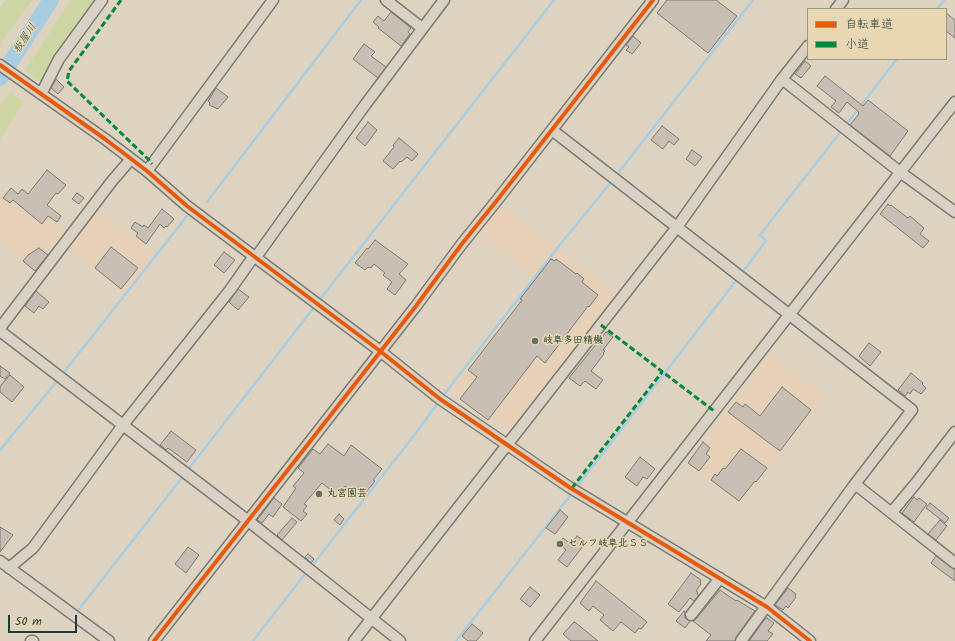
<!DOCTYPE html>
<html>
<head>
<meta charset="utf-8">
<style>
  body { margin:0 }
  #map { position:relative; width:955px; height:641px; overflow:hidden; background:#ddd3c0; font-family:Kalam,"Klee One",sans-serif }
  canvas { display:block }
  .legend { position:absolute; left:807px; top:8px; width:140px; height:52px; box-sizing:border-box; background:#e9d7b4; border:1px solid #989981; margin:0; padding:5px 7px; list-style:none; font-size:12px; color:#1f3d34 }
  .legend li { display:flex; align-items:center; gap:8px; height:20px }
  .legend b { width:20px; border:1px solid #989981 }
  .scale { position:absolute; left:8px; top:615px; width:69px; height:18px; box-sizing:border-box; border:2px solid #1f3d34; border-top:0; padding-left:5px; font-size:12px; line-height:14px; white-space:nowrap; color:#1f3d34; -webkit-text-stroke:3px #e9d7b4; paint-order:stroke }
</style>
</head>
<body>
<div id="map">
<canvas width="955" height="641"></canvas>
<ul class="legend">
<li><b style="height:5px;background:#e8590c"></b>自転車道</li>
<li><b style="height:5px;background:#00873e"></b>小道</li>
</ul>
<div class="scale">50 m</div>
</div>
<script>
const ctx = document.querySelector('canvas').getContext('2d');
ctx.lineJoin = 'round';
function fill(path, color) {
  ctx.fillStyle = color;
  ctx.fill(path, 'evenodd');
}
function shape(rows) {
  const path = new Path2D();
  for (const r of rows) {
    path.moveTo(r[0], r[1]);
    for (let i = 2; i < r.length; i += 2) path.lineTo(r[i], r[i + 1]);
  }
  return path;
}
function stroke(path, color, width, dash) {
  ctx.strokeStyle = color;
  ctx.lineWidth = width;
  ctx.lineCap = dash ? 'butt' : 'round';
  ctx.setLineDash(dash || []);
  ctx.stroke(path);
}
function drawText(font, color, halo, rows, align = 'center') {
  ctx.font = font + ' Kalam,"Klee One",sans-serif';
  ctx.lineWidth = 3;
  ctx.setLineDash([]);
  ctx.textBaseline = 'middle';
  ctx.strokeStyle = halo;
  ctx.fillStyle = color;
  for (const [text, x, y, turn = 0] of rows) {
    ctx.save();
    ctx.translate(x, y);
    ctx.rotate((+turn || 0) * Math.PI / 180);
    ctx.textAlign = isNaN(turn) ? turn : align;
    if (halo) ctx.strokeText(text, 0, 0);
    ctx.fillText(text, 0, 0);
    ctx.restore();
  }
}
fill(shape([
  [11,187,68,233,37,272,0,243,0,200],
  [500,203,618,294,510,434,451,389,536,279,477,234],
  [95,208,155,253,124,293,65,247],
  [770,353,826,396,741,506,686,464]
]), '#e6d1b8');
fill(shape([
  [6,0,32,0,0,44,0,8],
  [71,0,100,0,41,82,25,70],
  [10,92,24,102,0,139,0,106]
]), '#cdd5a3');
stroke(shape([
  [937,9,944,0],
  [845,126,897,59],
  [615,177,753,0],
  [207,202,361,0],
  [741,274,766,241,760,235,842,130],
  [318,302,554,0],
  [61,376,187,216],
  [442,397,559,246,612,181],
  [0,450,58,380],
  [187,471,315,306],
  [576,488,738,278],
  [311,567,419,429,439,401],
  [76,613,184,475],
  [253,641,308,570],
  [456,641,573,492]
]), '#a8cde2', 2.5);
stroke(shape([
  [0,78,51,0]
]), '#a8cde2', 16);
const building = shape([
  [667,0,716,0,737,16,708,53,657,13,667,0],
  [391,12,411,28,408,32,410,34,401,46,378,28,379,27,373,22,378,16,384,21,391,12],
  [946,13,955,20,955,38,946,31,946,13],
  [633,36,641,43,632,54,626,50,629,47,626,45,633,36],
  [364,44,375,52,371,56,386,67,378,78,353,59,364,44],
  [805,61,811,66,801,78,795,74,805,61],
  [825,76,863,106,868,100,908,131,890,156,850,125,859,114,858,113,859,112,847,102,839,113,831,107,836,101,817,86,825,76],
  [56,79,64,87,58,94,51,88,56,79],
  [216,88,228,97,218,109,209,105,210,103,208,101,216,88],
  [368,122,377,130,365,146,356,138,368,122],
  [662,126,679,139,674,145,669,141,663,149,651,140,662,126],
  [399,138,418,154,412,161,407,157,401,162,400,161,393,169,383,161,394,147,393,145,399,138],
  [692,150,702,157,695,166,686,159,692,150],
  [47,170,66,185,58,194,56,193,47,205,61,216,57,222,48,216,42,224,13,200,10,203,3,198,11,188,18,194,22,189,28,194,47,170],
  [77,193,84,198,79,204,72,199,77,193],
  [888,204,890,206,891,205,908,218,910,216,924,228,920,234,929,241,923,248,880,214,888,204],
  [162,209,174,219,167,227,166,226,164,228,160,224,146,244,136,236,138,233,131,228,135,222,143,227,144,225,148,228,162,209],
  [375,240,408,264,399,274,406,280,395,295,387,289,392,282,383,275,385,273,374,264,371,268,368,267,365,270,355,263,367,248,368,249,375,240],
  [111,247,138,268,121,289,95,268,111,247],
  [39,248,48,255,35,271,23,261,28,255,39,248],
  [224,252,235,260,224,273,214,265,224,252],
  [551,259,555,261,556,259,576,274,577,273,584,279,582,282,598,295,589,307,588,306,545,363,537,356,488,420,460,399,477,377,468,370,522,300,520,299,551,259],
  [238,289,249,297,238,310,229,302,238,289],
  [36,291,49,302,43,309,39,306,34,313,25,306,36,291],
  [606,332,613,337,603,350,605,351,603,353,604,354,591,371,603,380,596,389,585,381,580,386,569,378,606,332],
  [869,343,881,352,870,366,859,356,869,343],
  [0,366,10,373,5,379,0,376,0,366],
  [911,373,923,383,922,384,926,388,921,394,913,389,910,394,908,392,905,396,898,390,911,373],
  [10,375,24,387,12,402,0,392,0,386,10,375],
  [782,387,811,410,780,451,728,412,736,402,743,407,745,404,760,416,782,387],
  [171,431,196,450,187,462,168,448,166,450,160,445,171,431],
  [703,442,710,448,706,454,710,457,699,471,688,463,703,442],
  [328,444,344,456,351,445,382,469,373,480,375,481,364,495,357,490,354,493,345,486,337,495,322,483,304,504,307,506,303,511,307,514,301,521,283,507,296,488,293,486,304,473,298,468,313,449,320,454,328,444],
  [741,449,767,468,756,482,755,481,739,501,711,480,715,474,717,476,723,468,725,469,741,449],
  [640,457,655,469,647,479,643,477,637,486,625,477,640,457],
  [914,497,917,500,919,498,927,504,914,522,902,513,914,497],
  [274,498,282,504,273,517,269,514,262,523,257,520,274,498],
  [930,503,949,518,945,523,926,508,930,503],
  [560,510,568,517,555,534,546,528,560,510],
  [339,514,344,519,340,525,334,520,339,514],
  [292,518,297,522,282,540,277,535,292,518],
  [940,520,947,526,936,540,928,534,940,520],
  [0,527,13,535,0,552,0,527],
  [577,536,586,542,567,567,558,560,566,550,558,543,563,538,571,544,577,536],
  [188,547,199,555,186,573,175,564,188,547],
  [308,554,314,559,311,563,305,557,308,554],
  [936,556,955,570,955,581,931,563,936,556],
  [691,573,701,580,700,582,701,584,696,591,698,592,697,594,699,595,694,601,690,598,679,612,668,604,691,573],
  [596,581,647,622,641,629,639,628,635,633,621,622,613,631,600,620,604,615,593,606,589,611,580,603,596,581],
  [530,587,540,595,530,607,520,599,530,587],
  [788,588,796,594,795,596,796,597,788,608,786,606,783,610,775,605,788,588],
  [720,590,736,601,737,600,755,611,736,637,735,641,706,641,711,635,693,621,696,619,720,590],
  [684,611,685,612,685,618,690,621,685,628,676,621,684,611],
  [767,618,774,623,768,631,773,634,767,641,749,641,765,619,767,618],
  [574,622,576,623,598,641,571,641,563,634,574,622],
  [472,624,483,633,476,641,468,641,462,636,472,624]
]);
fill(building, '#c8beb3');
stroke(building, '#7a7b71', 1);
const minor = shape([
  [386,0,422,28],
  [836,9,843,0],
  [0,65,105,139,147,171,187,206,380,351,440,399,569,487,767,607,810,641],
  [782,79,900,172,955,212],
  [41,94,59,59,102,0],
  [552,130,912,410,855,484,741,641],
  [147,171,273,0],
  [256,257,365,105,444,0],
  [0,328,112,181,131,159],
  [0,331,247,520,400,641],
  [855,484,955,563],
  [892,512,916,483,955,432],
  [0,561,109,641],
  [9,568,33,548,123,425,230,290,254,256],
  [691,615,720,578],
  [31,641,33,641],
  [154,641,416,306,461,245,498,199,653,0],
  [354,641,677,227,782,79,808,46],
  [535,641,955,102]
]);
stroke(minor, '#7a7b71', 13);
stroke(minor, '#d9d1c4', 10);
stroke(shape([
  [121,0,69,71,67,81,148,159,152,164],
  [601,325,714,411],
  [572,488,662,372]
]), '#00873e', 3, [6, 3]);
stroke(shape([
  [0,65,105,139,147,171,187,206,380,351,440,399,569,487,767,607,810,641],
  [154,641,416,306,461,245,498,199,653,0]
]), '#e8590c', 4);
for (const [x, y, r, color] of [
  [535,341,4,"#627265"],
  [319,494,4,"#627265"],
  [560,544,4,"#627265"]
]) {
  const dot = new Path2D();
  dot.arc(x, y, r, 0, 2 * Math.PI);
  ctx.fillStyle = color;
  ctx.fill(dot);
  stroke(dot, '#e9d7b4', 1.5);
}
drawText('bold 10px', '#1f3d34', '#e9d7b4', [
  ["岐阜多田精機",543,341],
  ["丸宮園芸",327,494],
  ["セルフ岐阜北ＳＳ",568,544]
], 'left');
drawText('italic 11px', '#2a4b47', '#e9d7b4', [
  ["板屋川",26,39,-57]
]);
</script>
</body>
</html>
